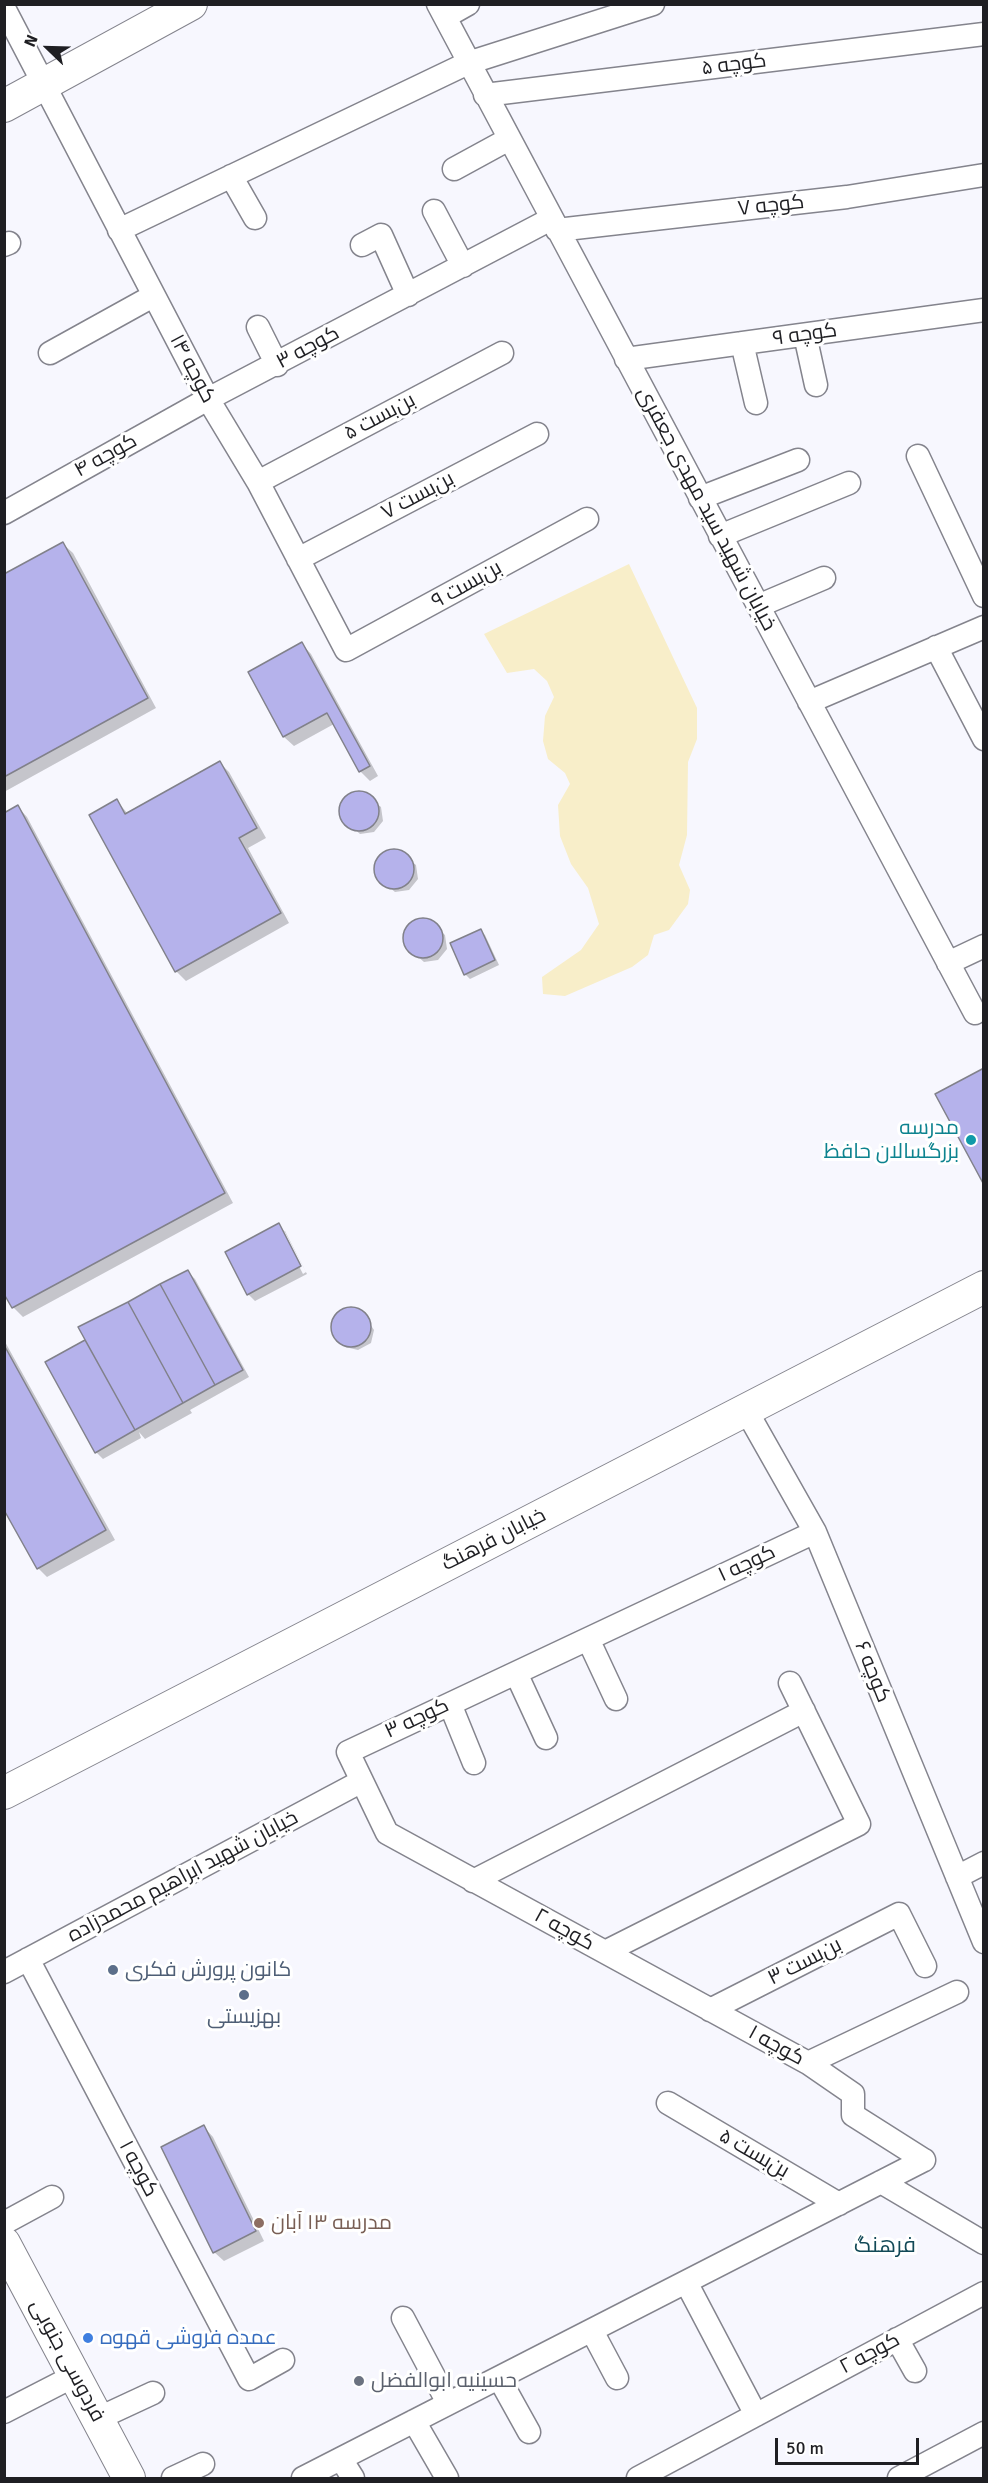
<!DOCTYPE html>
<html>
<head>
<meta charset="utf-8">
<style>
  body { margin:0 }
  #map { position:relative; width:988px; height:2483px; overflow:hidden; background:#f7f7fe; font-family:Signika,sans-serif }
  canvas { display:block }
  .frame { position:absolute; inset:0; border:6px solid #1f1f23; pointer-events:none }
  .north { position:absolute; left:18px; top:18px; width:60px; height:60px; -webkit-text-stroke:4px #fff; paint-order:stroke; rotate:293deg; font-size:16px; font-weight:700; line-height:24px; text-align:center; color:#1f1f23 }
  .north::after { content:''; display:block; margin:auto; width:21px; height:27px; background:#1f1f23; clip-path:polygon(50% 0,100% 100%,50% 72%,0 100%) }
  .scale { position:absolute; left:775px; top:2438px; width:144px; height:27px; box-sizing:border-box; border:3px solid #1f1f23; border-top:0; padding-left:8px; font-size:18px; line-height:21px; white-space:nowrap; color:#1f1f23; -webkit-text-stroke:4px #fff; paint-order:stroke }
</style>
</head>
<body>
<div id="map">
<canvas width="988" height="2483"></canvas>
<div class="frame"></div>
<div class="north">N</div>
<div class="scale">50 m</div>
</div>
<script>
const ctx = document.querySelector('canvas').getContext('2d');
ctx.lineJoin = 'round';
function fill(path, color) {
  ctx.fillStyle = color;
  ctx.fill(path, 'evenodd');
}
function shape(rows) {
  const path = new Path2D();
  for (const r of rows) {
    if (r.length === 3) {
      path.moveTo(r[0] + r[2], r[1]);
      path.arc(r[0], r[1], r[2], 0, 2 * Math.PI);
      continue;
    }
    path.moveTo(r[0], r[1]);
    for (let i = 2; i < r.length; i += 2) path.lineTo(r[i], r[i + 1]);
  }
  return path;
}
function stroke(path, color, width, dash) {
  ctx.strokeStyle = color;
  ctx.lineWidth = width;
  ctx.lineCap = dash ? 'butt' : 'round';
  ctx.setLineDash(dash || []);
  ctx.stroke(path);
}
function drawText(font, color, halo, rows, align = 'center') {
  ctx.font = font + ' Signika,Cairo,sans-serif';
  ctx.lineWidth = 6;
  ctx.setLineDash([]);
  ctx.textBaseline = 'middle';
  ctx.strokeStyle = halo;
  ctx.fillStyle = color;
  for (const [text, x, y, turn = 0] of rows) {
    ctx.save();
    ctx.translate(x, y);
    ctx.rotate((+turn || 0) * Math.PI / 180);
    ctx.textAlign = isNaN(turn) ? turn : align;
    if (halo) ctx.strokeText(text, 0, 0);
    ctx.fillText(text, 0, 0);
    ctx.restore();
  }
}
fill(shape([
  [629,564,697,708,697,739,688,762,687,835,679,865,690,890,688,904,669,930,654,935,648,955,632,967,565,996,543,994,542,977,581,950,599,924,588,888,571,864,560,836,558,805,570,784,565,773,548,759,543,741,545,716,554,697,547,681,534,669,507,673,484,634]
]), '#f8eec9');
fill(shape([
  [63,544,73,553,156,708,4,792,4,576],
  [302,644,311,654,378,776,370,781,360,771,334,724,294,746,284,737,250,673],
  [220,763,229,772,266,838,248,848,289,923,186,981,176,971,117,801,128,814],
  [364,793,381,807,383,821,374,832,360,834,344,820,342,806,350,795],
  [18,807,27,817,233,1203,23,1317,13,1307],
  [399,851,416,865,418,879,409,890,395,892,378,878,377,864,385,853],
  [428,921,445,935,447,949,438,960,424,962,408,948,406,934,414,923],
  [480,931,485,935,499,965,470,979,465,974,452,944],
  [278,1225,285,1232,307,1274,255,1301,248,1294],
  [281,1231,285,1231,306,1272,303,1274],
  [188,1272,195,1279,249,1377,190,1410,192,1413,145,1439,139,1432,141,1438,103,1459,96,1452,47,1363,87,1341],
  [348,1309,362,1312,374,1330,371,1343,358,1350,345,1347,332,1329,336,1316],
  [4,1340,115,1540,47,1577,38,1568,4,1507],
  [204,2127,213,2137,264,2241,224,2261,214,2252]
]), '#0003');
const building = shape([
  [63,542,148,698,4,777,4,574,63,542],
  [302,642,370,766,359,772,327,713,283,737,248,672,302,642],
  [220,761,257,828,239,838,281,913,175,972,89,815,117,799,125,814,220,761],
  [359,811,20],
  [18,805,225,1193,12,1308,4,1294,4,813,18,805],
  [394,869,20],
  [423,938,20],
  [481,929,495,960,464,975,450,943,481,929],
  [984,1068,984,1185,935,1094,984,1068],
  [279,1223,301,1266,247,1295,225,1252,279,1223],
  [188,1270,243,1370,215,1385,160,1284,188,1270],
  [160,1284,215,1385,183,1403,128,1302,160,1284],
  [128,1302,183,1403,135,1430,78,1327,128,1302],
  [351,1327,20],
  [85,1340,135,1430,95,1453,45,1362,85,1340],
  [4,1345,106,1530,37,1569,4,1510,4,1345],
  [204,2125,256,2231,213,2253,161,2147,204,2125]
]);
fill(building, '#b5b2eb');
stroke(building, '#81818a', 1.5);
const street = shape([
  [438,4,975,1013],
  [4,8,208,399,258,482,346,650,587,519],
  [445,17,468,4],
  [485,95,984,34],
  [454,169,509,139],
  [231,176,255,218],
  [434,211,463,266],
  [119,230,468,63,653,4],
  [557,230,847,197,984,175],
  [4,245,9,243],
  [362,245,381,235,408,295],
  [258,327,277,365],
  [805,335,816,385],
  [742,343,756,403],
  [50,353,153,296],
  [626,359,984,310],
  [918,456,984,596],
  [258,482,502,353],
  [700,498,798,460],
  [4,513,208,399,551,219],
  [720,536,849,483],
  [298,559,537,434],
  [758,606,824,578],
  [936,647,984,739],
  [809,702,984,627],
  [948,963,984,946],
  [746,1410,815,1532,984,1942],
  [815,1532,348,1752,387,1833,808,2063,853,2094,853,2115,924,2160],
  [588,1639,616,1699],
  [516,1673,546,1738],
  [450,1704,474,1763],
  [957,1877,984,1863],
  [473,1881,804,1711],
  [605,1952,859,1824,790,1683],
  [28,1959,249,2379,283,2360],
  [4,1972,362,1781],
  [710,2010,899,1914,925,1966],
  [808,2063,957,1992],
  [668,2103,839,2204],
  [881,2182,984,2243],
  [4,2223,52,2197],
  [686,2282,756,2415],
  [403,2318,448,2403],
  [592,2331,617,2378],
  [897,2339,915,2371],
  [499,2378,529,2432],
  [4,2412,74,2376],
  [97,2419,153,2393],
  [414,2421,447,2478],
  [341,2459,353,2478],
  [173,2478,203,2464],
  [303,2478,924,2160],
  [638,2478,984,2293],
  [899,2478,984,2433]
]);
const secondary = shape([
  [4,106,191,4],
  [4,1793,984,1287],
  [4,2243,129,2478]
]);
stroke(street, '#84848d', 25);
stroke(secondary, '#84848d', 34);
stroke(street, '#fff', 22);
stroke(secondary, '#fff', 32);
for (const [x, y, r, color] of [
  [971,1140,6,"#0f9aa8"],
  [113,1970,6,"#5c6f8a"],
  [244,1995,6,"#5c6f8a"],
  [259,2223,6,"#8d6e63"],
  [88,2338,6,"#3f7fe0"],
  [359,2381,6,"#6b7280"]
]) {
  const dot = new Path2D();
  dot.arc(x, y, r, 0, 2 * Math.PI);
  ctx.fillStyle = color;
  ctx.fill(dot);
  stroke(dot, '#fff', 2);
}
drawText('21px', '#1f1f23', '#fff', [
  ["کوچه ۵",734,65,-7],
  ["کوچه ۷",771,206,-6],
  ["کوچه ۹",805,335,-8],
  ["کوچه ۳",308,348,-28],
  ["کوچه ۱۴",192,369,62],
  ["بن‌بست ۵",380,417,-28],
  ["کوچه ۴",106,456,-29],
  ["بن‌بست ۷",418,496,-28],
  ["خیابان شهید سید مهدی جعفری",706,509,62],
  ["بن‌بست ۹",467,585,-29],
  ["خیابان فرهنگ",494,1540,-27],
  ["کوچه ۱",747,1564,-25],
  ["کوچه ۶",872,1672,68],
  ["کوچه ۳",417,1719,-25],
  ["خیابان شهید ابراهیم محمدزاده",183,1877,-28],
  ["کوچه ۲",564,1930,29],
  ["بن‌بست ۳",805,1962,-27],
  ["کوچه ۱",776,2046,29],
  ["بن‌بست ۵",754,2154,30],
  ["کوچه ۱",138,2169,62],
  ["کوچه ۲",870,2354,-28],
  ["فردوسی جنوبی",67,2361,62]
]);
drawText('21px', '#0d838f', '#fff', [
  ["مدرسه",959,1128],
  ["بزرگسالان حافظ",959,1152]
], 'right');
drawText('21px', '#4e5e75', '#fff', [
  ["کانون پرورش فکری",125,1970],
  ["بهزیستی",244,2017,"center"]
], 'left');
drawText('21px', '#785e54', '#fff', [
  ["مدرسه ۱۳ آبان",271,2223]
], 'left');
drawText('21px', '#366cbe', '#fff', [
  ["عمده فروشی قهوه",100,2338]
], 'left');
drawText('21px', '#5b616d', '#fff', [
  ["حسینیه ابوالفضل",371,2381]
], 'left');
drawText('22px', '#124957', '#fff', [
  ["فرهنگ",885,2246]
]);
</script>
</body>
</html>
